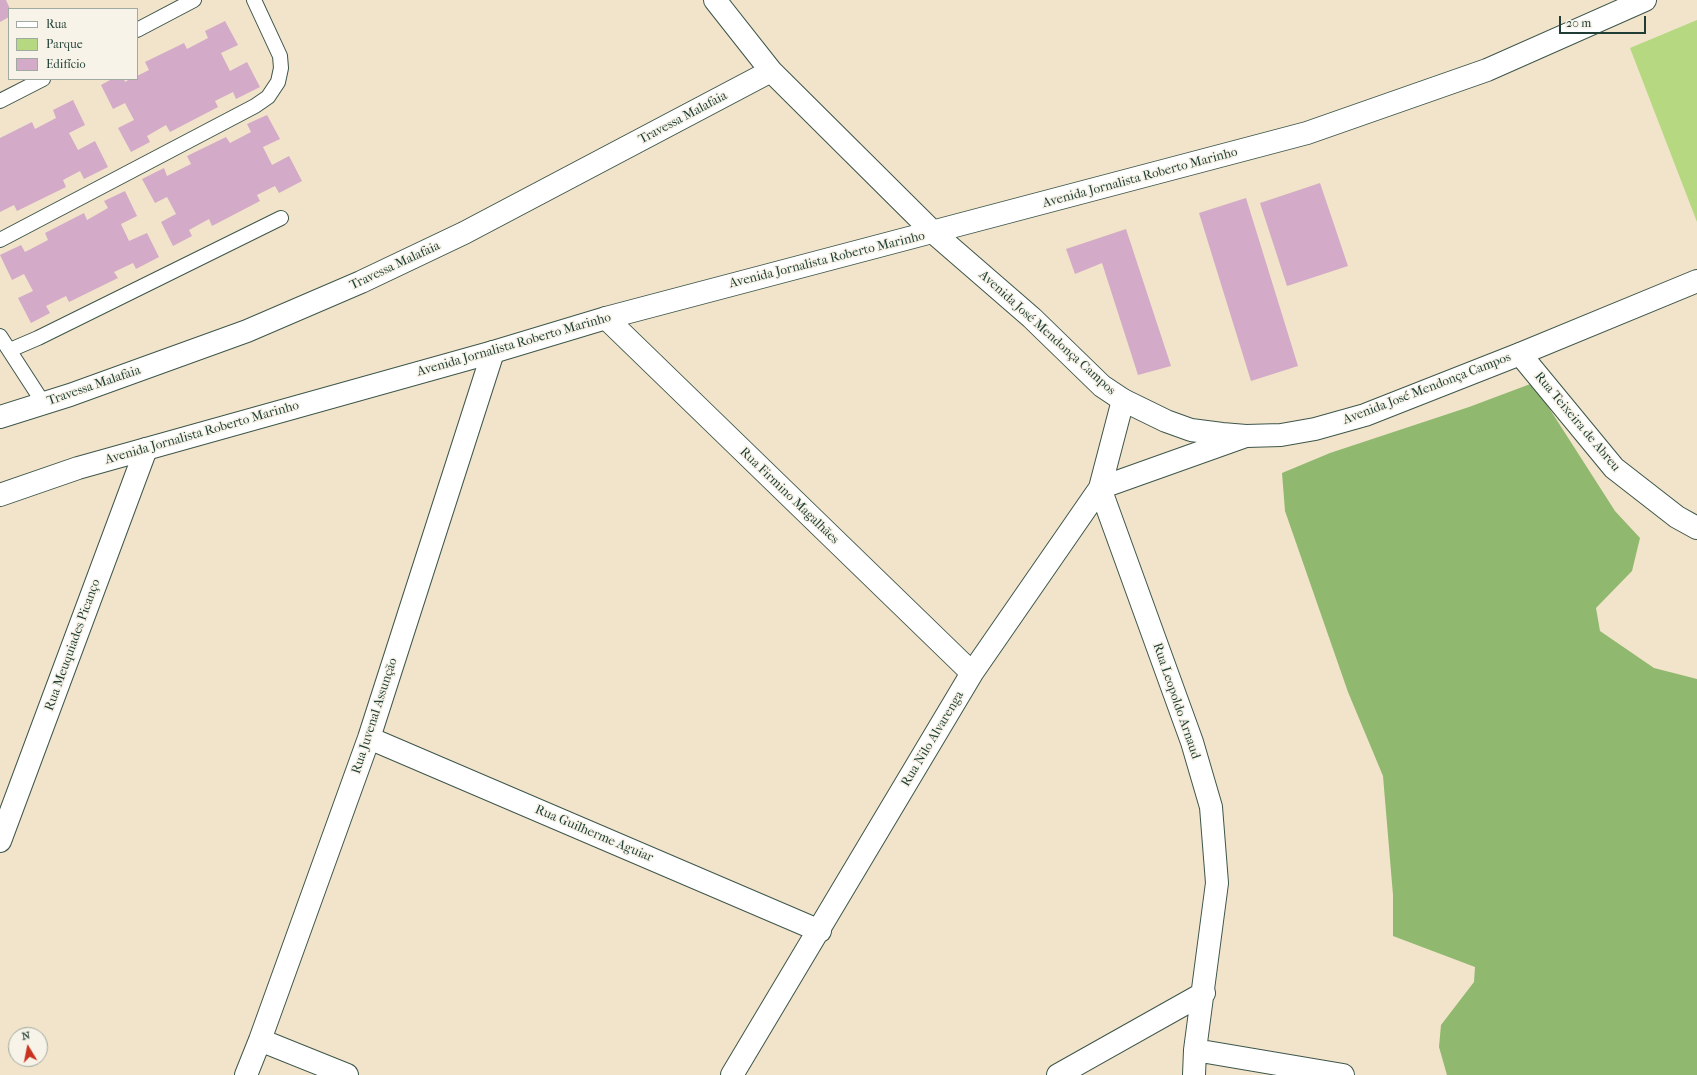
<!DOCTYPE html>
<html>
<head>
<meta charset="utf-8">
<style>
  body { margin:0 }
  #map { position:relative; width:1697px; height:1075px; overflow:hidden; background:#f1e4ca; font-family:"IM FELL French Canon",serif }
  canvas { display:block }
  .legend { position:absolute; left:8px; top:8px; width:130px; height:72px; box-sizing:border-box; background:#f7f3e8; border:1px solid #a1aaa0; margin:0; padding:5px 7px; list-style:none; font-size:12px; color:#1f3d34 }
  .legend li { display:flex; align-items:center; gap:8px; height:20px }
  .legend b { width:20px; border:1px solid #a1aaa0 }
  .north { position:absolute; left:8px; top:1027px; width:40px; height:40px; box-sizing:border-box; background:#f7f3e8; border:1px solid #a1aaa0; border-radius:50%; rotate:350deg; font-size:11px; font-weight:700; line-height:16px; text-align:center; color:#1f3d34 }
  .north::after { content:''; display:block; margin:auto; width:14px; height:18px; background:#c8321e; clip-path:polygon(50% 0,100% 100%,50% 72%,0 100%) }
  .scale { position:absolute; left:1559px; top:16px; width:87px; height:18px; box-sizing:border-box; border:2px solid #1f3d34; border-top:0; padding-left:5px; font-size:12px; line-height:14px; white-space:nowrap; color:#1f3d34; -webkit-text-stroke:3px #f7f3e8; paint-order:stroke }
</style>
</head>
<body>
<div id="map">
<canvas width="1697" height="1075"></canvas>
<ul class="legend">
<li><b style="height:5px;background:#fff"></b>Rua</li>
<li><b style="height:11px;background:#b5d881"></b>Parque</li>
<li><b style="height:11px;background:#d3aac7"></b>Edifício</li>
</ul>
<div class="north">N</div>
<div class="scale">20 m</div>
</div>
<script>
const ctx = document.querySelector('canvas').getContext('2d');
ctx.lineJoin = 'round';
function fill(path, color) {
  ctx.fillStyle = color;
  ctx.fill(path, 'evenodd');
}
function shape(rows) {
  const path = new Path2D();
  for (const r of rows) {
    path.moveTo(r[0], r[1]);
    for (let i = 2; i < r.length; i += 2) path.lineTo(r[i], r[i + 1]);
  }
  return path;
}
function stroke(path, color, width, dash) {
  ctx.strokeStyle = color;
  ctx.lineWidth = width;
  ctx.lineCap = dash ? 'butt' : 'round';
  ctx.setLineDash(dash || []);
  ctx.stroke(path);
}
function drawText(font, color, halo, rows, align = 'center') {
  ctx.font = font + ' "IM FELL French Canon",serif';
  ctx.lineWidth = 3;
  ctx.setLineDash([]);
  ctx.textBaseline = 'middle';
  ctx.strokeStyle = halo;
  ctx.fillStyle = color;
  for (const [text, x, y, turn = 0] of rows) {
    ctx.save();
    ctx.translate(x, y);
    ctx.rotate((+turn || 0) * Math.PI / 180);
    ctx.textAlign = isNaN(turn) ? turn : align;
    if (halo) ctx.strokeText(text, 0, 0);
    ctx.fillText(text, 0, 0);
    ctx.restore();
  }
}
fill(shape([
  [1697,20,1697,222,1630,48]
]), '#b5d881');
fill(shape([
  [1533,383,1615,511,1640,538,1632,571,1596,608,1600,631,1654,668,1697,679,1697,1075,1447,1075,1439,1047,1441,1025,1474,982,1475,967,1393,936,1393,895,1383,776,1348,692,1285,511,1282,473,1330,453,1469,407]
]), '#90b86f');
fill(shape([
  [0,0,6,0,10,9,9,9,9,17,0,22],
  [225,21,238,45,221,53,230,71,247,62,260,87,236,99,233,92,215,101,218,107,170,132,166,125,147,136,150,142,131,152,118,128,134,120,125,103,113,109,101,85,112,79,124,79,125,82,130,79,137,79,137,76,149,70,145,62,184,43,187,49,208,38,205,31],
  [73,100,85,125,69,133,78,150,95,141,108,167,84,179,80,171,63,180,66,187,17,211,14,205,0,212,0,138,32,122,35,129,56,118,53,110],
  [267,115,280,139,263,147,272,165,289,156,302,181,279,193,275,186,257,195,260,201,212,226,209,219,189,230,192,236,173,246,161,222,176,214,167,197,155,203,142,179,164,168,167,176,191,164,187,156,226,137,230,143,251,132,247,124],
  [1320,183,1348,266,1287,286,1260,203],
  [125,191,137,216,121,224,129,241,147,233,159,257,136,269,133,263,114,272,118,278,69,302,66,296,46,306,50,313,31,323,18,298,33,291,24,274,12,280,0,255,21,245,25,252,48,240,45,233,84,213,87,220,108,208,104,201],
  [1246,198,1298,366,1251,381,1199,213],
  [1126,229,1171,366,1138,375,1102,263,1075,274,1066,249]
]), '#d3aac7');
const lane = shape([
  [137,30,194,0],
  [0,101,43,79],
  [0,240,255,106,268,97,278,82,281,68,280,56,254,0],
  [0,336,44,404],
  [10,350,38,338,281,218]
]);
const street = shape([
  [606,318,972,673],
  [1520,354,1614,468,1677,517,1697,528],
  [369,738,820,931],
  [0,841,146,449],
  [260,1040,347,1075],
  [1195,1050,1343,1075],
  [246,1075,260,1040,369,738,493,352],
  [732,1075,972,673,1100,488,1123,400],
  [1058,1075,1204,993],
  [1194,1075,1195,1050,1217,883,1211,807,1192,742,1100,488,1246,436]
]);
const secondary = shape([
  [715,0,771,71,934,233,1032,318,1102,386,1123,400,1166,421,1191,430,1222,434,1246,436,1281,435,1315,429,1365,415,1520,354,1697,281],
  [0,417,70,395,247,331,361,282,464,233,771,71],
  [0,495,78,468,493,352,606,318,1307,133,1487,70,1645,0]
]);
stroke(lane, '#3e564a', 16);
stroke(street, '#3e564a', 24);
stroke(secondary, '#3e564a', 24);
stroke(lane, '#fff', 14);
stroke(street, '#fff', 22);
stroke(secondary, '#fff', 22);
drawText('13px', '#1f3d34', '#f7f3e8', [
  ["Travessa Malafaia",683,118,-28],
  ["Avenida Jornalista Roberto Marinho",1140,178,-15],
  ["Avenida Jornalista Roberto Marinho",827,260,-14],
  ["Travessa Malafaia",395,266,-25],
  ["Avenida José Mendonça Campos",1047,333,42],
  ["Avenida Jornalista Roberto Marinho",514,345,-16],
  ["Travessa Malafaia",94,386,-19],
  ["Avenida José Mendonça Campos",1427,389,-21],
  ["Rua Teixeira de Abreu",1577,422,50],
  ["Avenida Jornalista Roberto Marinho",202,433,-16],
  ["Rua Firmino Magalhães",789,496,44],
  ["Rua Meuquiades Picanço",73,645,-70],
  ["Rua Leopoldo Arnaud",1176,701,71],
  ["Rua Juvenal Assunção",375,716,-72],
  ["Rua Nilo Alvarenga",933,739,-59],
  ["Rua Guilherme Aguiar",594,834,23]
]);
</script>
</body>
</html>
